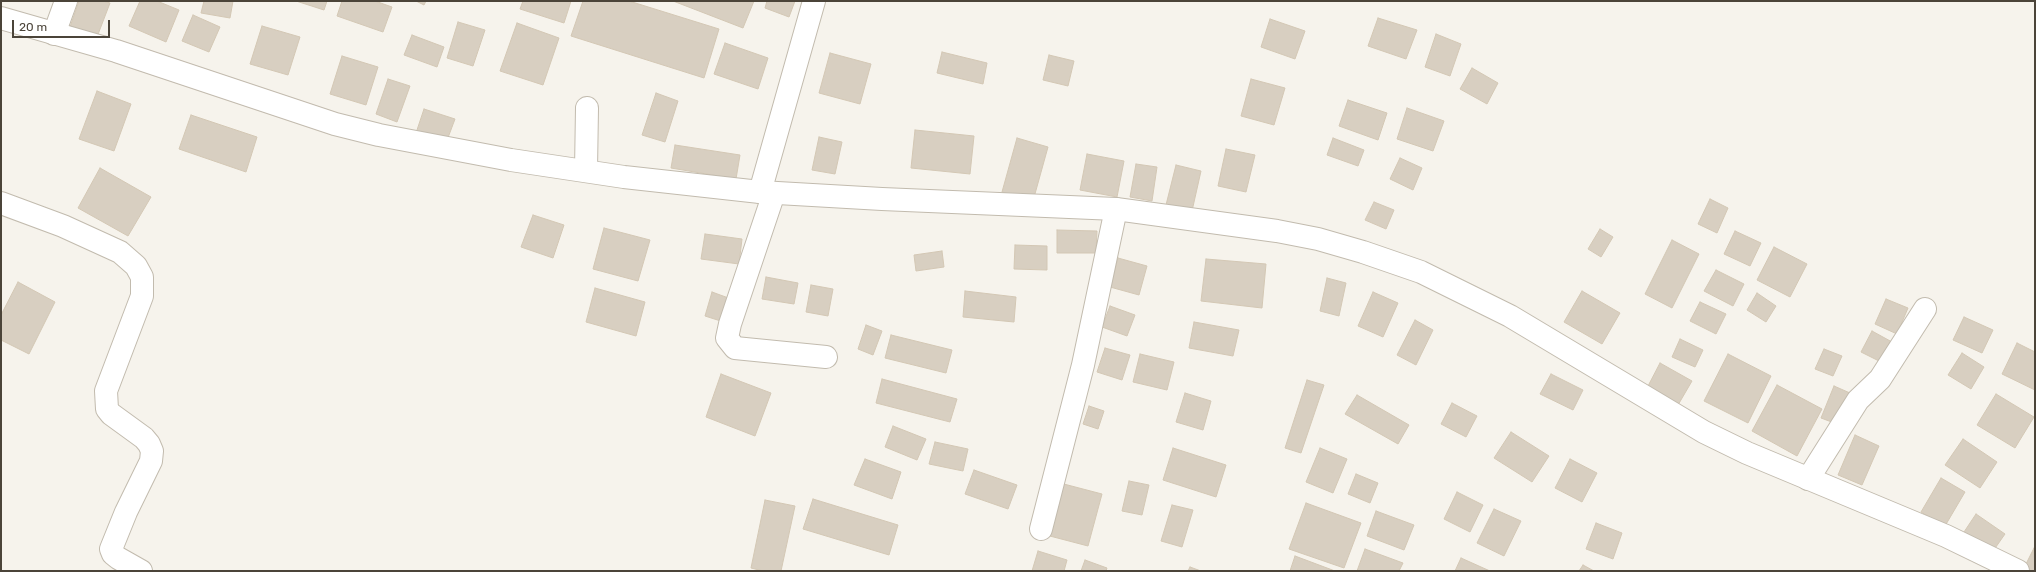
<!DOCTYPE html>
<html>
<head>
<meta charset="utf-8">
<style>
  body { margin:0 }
  #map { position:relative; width:2036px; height:572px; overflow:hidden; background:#f6f3ec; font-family:Rubik,sans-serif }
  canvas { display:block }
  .frame { position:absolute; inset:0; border:2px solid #4b4439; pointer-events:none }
  .scale { position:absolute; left:12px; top:20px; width:98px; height:18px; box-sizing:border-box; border:2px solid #4b4439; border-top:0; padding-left:5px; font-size:12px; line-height:14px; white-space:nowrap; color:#4b4439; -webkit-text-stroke:3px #fff; paint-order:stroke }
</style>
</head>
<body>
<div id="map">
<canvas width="2036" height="572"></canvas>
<div class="frame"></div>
<div class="scale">20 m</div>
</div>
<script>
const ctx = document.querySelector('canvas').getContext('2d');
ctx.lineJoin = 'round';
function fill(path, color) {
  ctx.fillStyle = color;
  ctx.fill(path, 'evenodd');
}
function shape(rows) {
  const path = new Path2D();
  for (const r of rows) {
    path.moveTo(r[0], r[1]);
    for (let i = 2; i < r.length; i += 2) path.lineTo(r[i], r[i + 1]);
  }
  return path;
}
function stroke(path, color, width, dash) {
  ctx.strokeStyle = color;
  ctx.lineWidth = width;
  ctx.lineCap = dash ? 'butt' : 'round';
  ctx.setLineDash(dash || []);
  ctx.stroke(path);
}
const building = shape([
  [79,1,103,1,110,3,97,37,70,27,79,1],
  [140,1,157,1,179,10,166,42,129,26,140,1],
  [204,1,233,1,230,18,201,13,204,1],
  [296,1,327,1,324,10,296,1],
  [342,1,375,1,392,7,383,32,337,16,342,1],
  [416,1,426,1,424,5,416,1],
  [523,1,571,1,564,23,520,9,523,1],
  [583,1,629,1,719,29,704,78,571,36,583,1],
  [673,1,754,1,743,28,673,1],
  [767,1,795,1,789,17,765,8,767,1],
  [193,15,220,27,209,52,182,41,193,15],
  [1378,18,1417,30,1406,59,1368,46,1378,18],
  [1270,19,1305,31,1295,59,1261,47,1270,19],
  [458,22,485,30,473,66,447,58,458,22],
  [517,23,559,38,543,85,500,71,517,23],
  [262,26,300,37,288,75,250,64,262,26],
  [1436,34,1461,44,1450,76,1425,67,1436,34],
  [412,35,444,47,437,67,404,55,412,35],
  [725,43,768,58,758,89,714,74,725,43],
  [942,52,987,63,983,84,937,73,942,52],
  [830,53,871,64,860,104,819,93,830,53],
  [1049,55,1074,61,1068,86,1043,80,1049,55],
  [342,56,378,67,366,105,330,94,342,56],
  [1472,68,1498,83,1487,104,1460,89,1472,68],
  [388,79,410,86,397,122,376,114,388,79],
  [1251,79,1285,88,1274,125,1241,116,1251,79],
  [97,91,131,104,114,151,79,139,97,91],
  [656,93,678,101,665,142,642,135,656,93],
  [1348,100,1387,113,1378,140,1339,126,1348,100],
  [1407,108,1444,121,1433,151,1397,139,1407,108],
  [424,109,455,119,446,143,416,133,424,109],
  [191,115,257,137,246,172,179,149,191,115],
  [915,130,974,136,970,174,911,168,915,130],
  [819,137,842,142,835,174,812,170,819,137],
  [1017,138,1048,147,1033,201,1002,192,1017,138],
  [1333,138,1364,150,1358,166,1327,155,1333,138],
  [675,145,740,155,736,179,671,168,675,145],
  [1226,149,1255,155,1246,192,1218,186,1226,149],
  [1087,154,1124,161,1117,197,1080,190,1087,154],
  [1400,158,1422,168,1413,190,1390,179,1400,158],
  [1136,164,1157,167,1152,201,1130,197,1136,164],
  [1176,165,1201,171,1192,211,1166,205,1176,165],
  [100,168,151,197,128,236,78,208,100,168],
  [1710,199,1728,208,1717,233,1698,224,1710,199],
  [1374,202,1394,210,1386,229,1365,220,1374,202],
  [533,215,564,225,553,258,521,247,533,215],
  [604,228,650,240,638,281,593,269,604,228],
  [1600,229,1613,237,1601,257,1588,249,1600,229],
  [1057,230,1097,231,1096,253,1057,253,1057,230],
  [1735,231,1761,243,1750,266,1724,254,1735,231],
  [705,234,742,239,739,264,701,259,705,234],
  [1672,240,1699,254,1672,308,1645,294,1672,240],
  [1015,245,1047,246,1047,270,1014,269,1015,245],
  [1774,247,1807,264,1790,297,1757,280,1774,247],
  [942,251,944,267,916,271,914,255,942,251],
  [1118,258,1147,266,1139,295,1110,287,1118,258],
  [1206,259,1266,264,1262,308,1201,301,1206,259],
  [1716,270,1744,284,1733,306,1704,291,1716,270],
  [766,277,798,283,794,304,762,299,766,277],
  [1327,278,1346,283,1339,316,1320,311,1327,278],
  [18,282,55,302,29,354,1,340,1,315,18,282],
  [811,285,833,289,828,316,806,312,811,285],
  [595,288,645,302,636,336,586,322,595,288],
  [965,291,1016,297,1014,322,963,317,965,291],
  [1582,291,1620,313,1602,344,1564,322,1582,291],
  [712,292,734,300,727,323,705,316,712,292],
  [1373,292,1398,303,1383,337,1358,326,1373,292],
  [1757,293,1776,306,1766,322,1747,310,1757,293],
  [1886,299,1908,308,1897,334,1875,324,1886,299],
  [1700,302,1726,314,1716,334,1690,321,1700,302],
  [1110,306,1135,315,1127,336,1102,327,1110,306],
  [1964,317,1993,330,1982,353,1953,340,1964,317],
  [1415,320,1433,330,1416,365,1397,355,1415,320],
  [1194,322,1239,330,1233,356,1189,348,1194,322],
  [866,325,882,331,873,355,858,349,866,325],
  [1872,331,1892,342,1881,362,1861,352,1872,331],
  [891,335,952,350,946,373,885,358,891,335],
  [1680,339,1703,350,1695,367,1672,357,1680,339],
  [2017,343,2035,352,2035,390,2002,374,2017,343],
  [1105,348,1130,355,1122,380,1097,372,1105,348],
  [1824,349,1842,356,1833,376,1815,369,1824,349],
  [1962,353,1984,367,1971,389,1948,375,1962,353],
  [1140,354,1174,362,1167,390,1133,382,1140,354],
  [1728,354,1771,376,1748,423,1704,401,1728,354],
  [1660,363,1692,381,1678,405,1647,388,1660,363],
  [721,374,771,393,755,436,706,417,721,374],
  [1551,374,1583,390,1573,410,1540,394,1551,374],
  [882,379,957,399,950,422,876,403,882,379],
  [1307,380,1324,385,1301,453,1285,448,1307,380],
  [1777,385,1822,409,1797,456,1752,431,1777,385],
  [1834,386,1850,393,1837,424,1821,418,1834,386],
  [1185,393,1211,401,1203,430,1176,422,1185,393],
  [1996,394,2034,417,2015,448,1977,425,1996,394],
  [1357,395,1409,425,1398,444,1345,414,1357,395],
  [1452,403,1477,416,1466,437,1441,424,1452,403],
  [1089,406,1104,411,1098,429,1083,424,1089,406],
  [893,426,926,439,917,460,885,447,893,426],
  [1511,432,1549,456,1532,482,1494,458,1511,432],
  [1855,435,1879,446,1862,485,1838,475,1855,435],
  [1963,439,1997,462,1980,488,1945,465,1963,439],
  [935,442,968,449,963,471,929,464,935,442],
  [1173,448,1226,465,1216,497,1163,480,1173,448],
  [1320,448,1347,459,1333,493,1306,482,1320,448],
  [865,459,901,472,892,499,854,485,865,459],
  [1570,459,1597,473,1582,502,1555,488,1570,459],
  [974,470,1017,485,1008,509,965,494,974,470],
  [1356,474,1378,483,1370,503,1348,494,1356,474],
  [1941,478,1965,492,1945,526,1921,512,1941,478],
  [1129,481,1149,485,1142,515,1122,511,1129,481],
  [1060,483,1102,494,1088,546,1046,535,1060,483],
  [1457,492,1483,505,1470,532,1444,519,1457,492],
  [813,499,898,525,889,555,803,529,813,499],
  [765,500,795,506,781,571,763,571,751,568,765,500],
  [1306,503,1361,523,1344,568,1289,549,1306,503],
  [1172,505,1193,510,1182,547,1161,541,1172,505],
  [1494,509,1521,521,1504,556,1477,543,1494,509],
  [1376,511,1414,525,1404,550,1367,536,1376,511],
  [1976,514,2005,534,1991,554,1962,535,1976,514],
  [1596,523,1622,533,1613,559,1586,549,1596,523],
  [2034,548,2035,571,2030,571,2024,568,2034,548],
  [1365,549,1403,563,1399,571,1357,571,1365,549],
  [1038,551,1067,560,1064,571,1032,571,1038,551],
  [1295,556,1335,571,1290,571,1295,556],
  [1461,558,1490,571,1455,571,1461,558],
  [1085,560,1107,568,1106,571,1081,571,1085,560],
  [1583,565,1594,571,1579,571,1583,565],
  [1190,567,1201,571,1188,571,1190,567]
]);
fill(building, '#d8cfc1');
stroke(building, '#d3c7b4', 1);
const minor = shape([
  [54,34,66,1],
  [586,170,587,108],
  [760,192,814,1],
  [774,193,730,324,727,338,735,348,826,357],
  [1,203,63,226,120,252,136,266,142,277,142,296,106,391,107,409,111,414,144,438,149,444,152,451,151,461,126,512,111,549,113,554,118,558,141,571],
  [1808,479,1858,400,1880,379,1925,309],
  [1041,529,1083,365,1116,209]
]);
const tertiary = shape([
  [1,18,116,51,335,124,379,135,511,160,624,177,760,192,882,199,1116,209,1277,231,1318,239,1363,252,1421,272,1510,316,1704,432,1747,453,1946,536,2018,571]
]);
stroke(minor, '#c2bbae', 24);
stroke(tertiary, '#c2bbae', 24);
stroke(minor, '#fff', 22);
stroke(tertiary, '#fff', 22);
</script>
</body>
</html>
